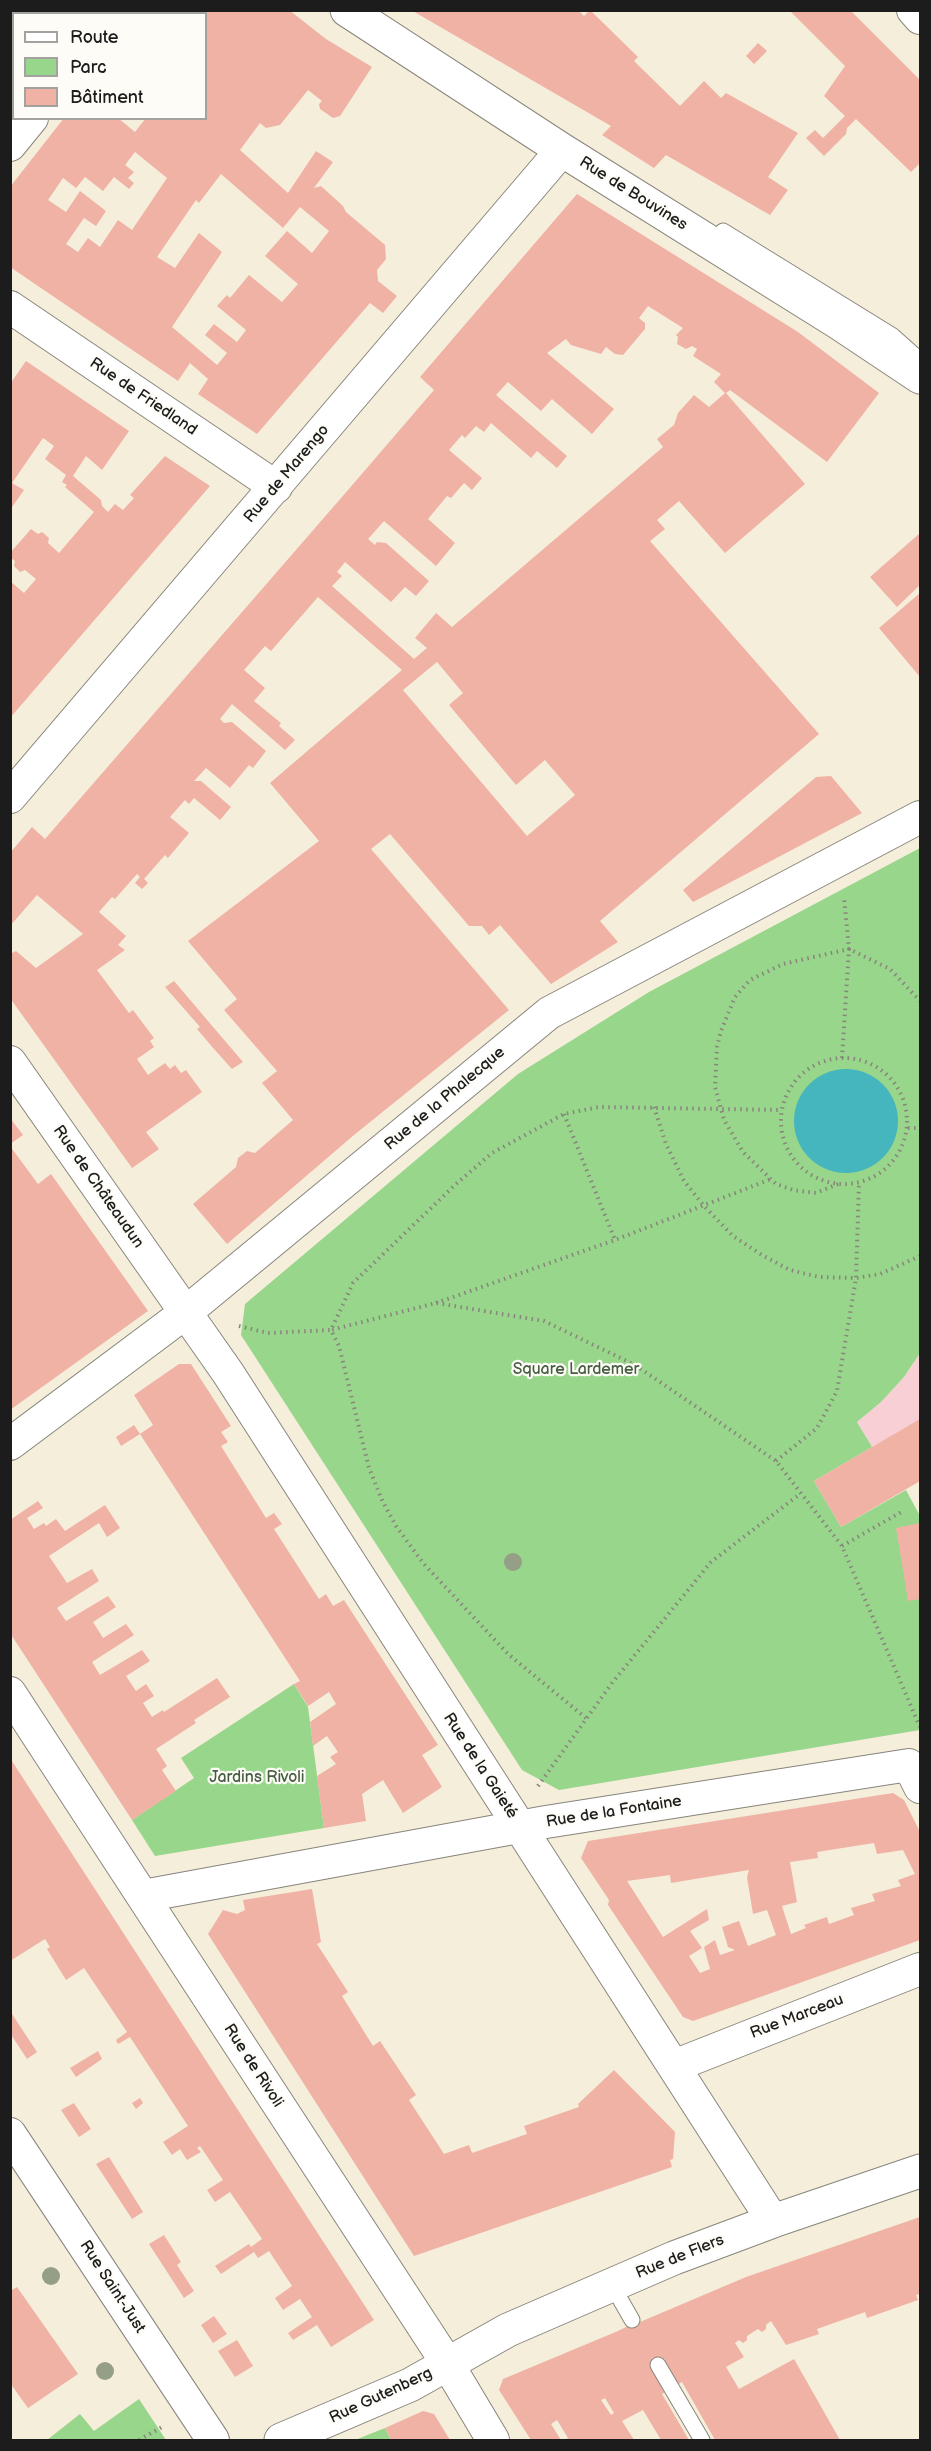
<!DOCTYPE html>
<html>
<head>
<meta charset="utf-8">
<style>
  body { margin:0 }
  #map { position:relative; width:931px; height:2451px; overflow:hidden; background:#f5eedb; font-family:"Balsamiq Sans",sans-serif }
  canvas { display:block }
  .frame { position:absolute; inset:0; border:12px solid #1c1c1c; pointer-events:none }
  .legend { position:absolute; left:12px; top:12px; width:195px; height:108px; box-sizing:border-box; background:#fdfcf7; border:2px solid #a3a29f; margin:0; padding:8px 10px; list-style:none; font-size:18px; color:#1c1c1c }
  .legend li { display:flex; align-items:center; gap:12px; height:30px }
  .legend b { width:30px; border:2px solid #a3a29f }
</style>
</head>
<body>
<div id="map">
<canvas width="931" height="2451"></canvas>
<div class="frame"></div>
<ul class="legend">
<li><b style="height:8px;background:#fff"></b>Route</li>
<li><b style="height:16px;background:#98d68b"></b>Parc</li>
<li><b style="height:16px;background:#f0b2a5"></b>Bâtiment</li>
</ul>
</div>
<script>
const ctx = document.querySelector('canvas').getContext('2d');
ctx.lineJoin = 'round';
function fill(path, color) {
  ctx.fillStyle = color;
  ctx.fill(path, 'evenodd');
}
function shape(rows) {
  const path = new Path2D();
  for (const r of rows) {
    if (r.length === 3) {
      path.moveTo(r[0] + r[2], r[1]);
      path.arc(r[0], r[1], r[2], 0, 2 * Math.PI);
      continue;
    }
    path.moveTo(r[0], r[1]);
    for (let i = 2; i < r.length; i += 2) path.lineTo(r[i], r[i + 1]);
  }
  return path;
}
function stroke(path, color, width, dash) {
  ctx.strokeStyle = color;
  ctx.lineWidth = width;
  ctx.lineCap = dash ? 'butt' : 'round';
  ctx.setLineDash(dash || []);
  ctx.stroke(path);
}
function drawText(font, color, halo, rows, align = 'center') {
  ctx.font = font + ' "Balsamiq Sans",sans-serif';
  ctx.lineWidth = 4.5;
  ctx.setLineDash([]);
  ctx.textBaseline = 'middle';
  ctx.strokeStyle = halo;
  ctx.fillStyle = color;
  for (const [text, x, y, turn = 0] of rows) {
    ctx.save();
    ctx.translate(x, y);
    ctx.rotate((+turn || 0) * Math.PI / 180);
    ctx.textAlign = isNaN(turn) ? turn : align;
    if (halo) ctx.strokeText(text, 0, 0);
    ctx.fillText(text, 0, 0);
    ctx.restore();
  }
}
fill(shape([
  [920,1353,920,1481,841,1527,814,1481,872,1447,857,1422,881,1402,904,1377]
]), '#f7cfd4');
fill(shape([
  [920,848,920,1353,904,1377,881,1402,857,1422,872,1447,814,1481,841,1527,906,1490,920,1516,920,1730,559,1790,522,1770,241,1335,245,1304,518,1074,649,992],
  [294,1684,308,1707,324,1828,155,1856,132,1820,194,1778,181,1758],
  [139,2399,166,2440,47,2440,80,2414,94,2431],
  [385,2428,391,2440,355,2440]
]), '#98d68b');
fill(shape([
  [846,1121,52]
]), '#45b5be');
fill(shape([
  [150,10,289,10,326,39,372,67,340,116,333,118,320,109,319,104,322,101,308,90,280,125,266,128,260,123,240,150,288,193,316,151,333,162,314,188,321,186,343,206,346,212,385,245,386,259,377,270,378,281,397,296,383,313,370,303,257,434,198,394,208,379,190,363,178,381,10,267,10,187,64,118,118,118,135,132,146,118,206,118,206,14,148,14],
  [135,152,167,178,132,230,118,220,100,247,88,238,78,252,66,244,84,218,96,226,106,211,80,191,66,212,48,200,63,178,76,188,85,177,103,191,114,177,129,189,134,183,128,178,134,172,125,165],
  [221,174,283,228,300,207,329,231,312,253,287,231,265,256,298,284,282,302,249,275,230,298,227,295,217,306,246,330,237,342,214,324,205,335,227,353,217,365,172,327,222,252,199,233,175,268,157,257,196,200,199,203],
  [411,10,578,10,584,16,590,10,638,57,634,61,680,106,704,81,721,98,726,93,798,133,768,177,788,190,770,215,666,155,654,168,602,135,611,126],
  [789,10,850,10,920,80,920,163,911,172,856,119,847,128,846,134,824,156,806,138,815,130,823,138,845,116,824,96,845,66],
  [758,43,767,51,754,64,746,56],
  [577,194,798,332,879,393,827,462,730,390,726,393,805,484,725,553,679,501,657,520,665,529,650,541,819,734,600,921,618,942,551,984,500,925,489,935,482,926,469,926,390,834,371,849,509,1010,354,1135,227,1244,193,1204,236,1167,238,1158,247,1151,255,1153,293,1120,262,1083,277,1071,224,1010,237,999,188,941,319,841,270,783,402,670,318,597,271,651,265,646,244,670,265,688,254,701,281,723,279,726,295,740,285,750,232,704,220,719,224,723,232,722,266,751,253,768,249,765,230,788,206,768,194,781,201,781,231,807,220,820,194,798,189,804,185,800,170,817,189,833,168,858,165,855,144,879,148,883,142,889,135,883,140,877,137,874,115,899,112,897,99,912,126,936,118,945,125,950,97,970,129,1013,133,1010,154,1038,150,1041,154,1047,137,1059,148,1075,165,1063,170,1069,175,1065,181,1073,186,1070,202,1092,146,1132,159,1149,132,1168,10,998,10,954,16,951,36,968,83,934,37,895,10,926,10,853,32,827,45,839,348,490,434,390,420,377],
  [648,306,683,328,676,335,678,337,677,344,686,349,692,346,697,349,693,356,721,374,714,382,725,393,709,407,694,395,678,413,674,425,657,439,663,447,452,627,436,613,415,638,427,648,414,659,332,586,342,576,337,572,345,562,391,602,405,587,416,596,429,581,386,543,377,542,375,545,368,539,384,521,436,566,455,543,428,519,447,496,451,498,464,483,472,490,482,478,449,450,462,435,465,438,476,426,484,432,491,423,531,458,537,451,557,468,567,456,496,395,508,382,541,411,552,399,592,434,614,409,547,353,566,339,571,345,601,354,606,347,615,354,623,355,645,329,645,323,639,318],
  [437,662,463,693,449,705,516,785,545,760,575,795,527,836,403,690],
  [26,361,129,431,102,470,86,456,73,476,101,500,102,506,108,512,115,504,123,510,134,498,130,495,165,456,210,486,10,718,10,581,24,593,36,579,25,570,20,572,14,566,15,561,10,557,10,553,31,529,38,534,42,532,49,538,48,543,59,553,94,512,65,487,67,485,62,482,66,475,45,459,54,446,43,438,12,483,24,490,10,510,10,384],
  [920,533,920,585,897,607,870,577],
  [920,593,920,677,879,628],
  [831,776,862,813,693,902,683,890,816,777],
  [174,981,208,1021,243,1062,232,1069,214,1049,197,1029,200,1027,165,987],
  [10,1118,23,1135,10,1144],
  [10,1146,38,1184,51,1174,148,1311,10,1410],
  [179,1364,191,1364,231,1426,221,1432,228,1442,221,1446,266,1518,274,1513,282,1524,274,1529,319,1599,326,1594,333,1606,344,1600,438,1745,422,1755,442,1787,403,1813,383,1780,362,1794,366,1821,324,1828,317,1776,336,1764,330,1757,338,1752,327,1736,313,1746,310,1722,336,1704,329,1692,308,1706,294,1684,300,1681,140,1434,153,1425,134,1395],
  [920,1419,920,1481,841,1527,814,1481],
  [134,1425,140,1434,121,1446,116,1437],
  [38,1501,43,1508,27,1518,34,1529,44,1523,46,1526,56,1519,65,1531,105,1505,120,1528,107,1537,99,1523,49,1556,67,1583,92,1569,99,1581,57,1608,66,1621,108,1596,116,1607,93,1622,103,1638,126,1624,134,1635,92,1662,100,1675,142,1650,150,1661,126,1676,136,1691,146,1684,154,1696,143,1703,152,1717,163,1710,164,1712,217,1678,230,1697,194,1720,196,1723,156,1749,167,1766,162,1770,176,1791,132,1820,10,1633,10,1520],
  [920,1523,920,1599,908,1601,896,1528],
  [10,1758,374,2320,331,2347,317,2325,293,2340,288,2333,312,2317,300,2299,283,2310,275,2298,292,2286,269,2251,258,2258,254,2252,221,2274,215,2266,249,2244,251,2247,262,2239,230,2192,215,2202,207,2190,223,2180,200,2146,197,2148,201,2152,187,2160,180,2149,172,2155,163,2142,188,2126,130,2037,118,2044,116,2040,127,2032,84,1968,66,1980,47,1949,50,1947,45,1939,10,1961],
  [893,1793,904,1800,920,1832,920,1940,693,2021,683,2017,608,1905,609,1900,581,1858,588,1841],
  [874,1843,877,1854,903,1850,915,1874,898,1880,901,1886,872,1894,875,1901,851,1908,854,1915,829,1924,827,1917,804,1925,806,1928,791,1934,782,1906,797,1902,790,1862,818,1858,817,1852],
  [749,1870,747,1877,753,1914,767,1910,776,1935,748,1946,739,1921,722,1927,728,1947,735,1950,720,1955,715,1940,704,1947,710,1969,700,1973,689,1956,702,1948,690,1931,709,1920,707,1909,663,1937,627,1881,670,1875,671,1883],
  [312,1889,321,1942,317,1944,348,1992,342,1996,373,2046,380,2041,416,2095,409,2100,444,2154,469,2145,472,2153,527,2134,524,2126,579,2107,578,2104,614,2070,675,2132,673,2159,670,2160,672,2167,414,2256,208,1934,223,1910,237,1914,245,1910,243,1900],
  [10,2011,37,2052,27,2059,10,2033],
  [98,2051,102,2059,76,2077,70,2068],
  [140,2098,143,2103,136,2109,132,2103],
  [74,2103,91,2129,79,2137,61,2110],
  [109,2157,143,2212,132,2219,96,2164],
  [920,2217,920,2294,916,2295,918,2300,867,2318,865,2312,817,2329,819,2334,786,2345,771,2321,766,2325,766,2329,762,2332,758,2329,747,2336,747,2340,743,2343,739,2340,735,2343,744,2357,726,2367,739,2389,794,2359,840,2440,715,2440,682,2382,662,2394,689,2440,661,2440,643,2410,622,2421,634,2440,564,2440,568,2438,557,2420,551,2424,561,2440,531,2440,499,2390,503,2379,618,2331,628,2326,632,2320,640,2322,746,2277],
  [605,2398,614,2413,611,2415,601,2400],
  [164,2235,181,2262,177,2265,194,2291,184,2298,149,2244],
  [17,2287,78,2374,28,2408,10,2383,10,2291],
  [214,2316,227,2334,213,2343,201,2325],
  [237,2340,253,2366,235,2377,218,2351],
  [423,2411,434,2414,450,2440,391,2440,385,2428]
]), '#f0b2a5');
const service = shape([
  [723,231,893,336,920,360],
  [612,2285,632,2320],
  [658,2365,702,2440]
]);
const minor = shape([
  [913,10,920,18],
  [115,14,117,10],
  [10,145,32,118],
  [10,307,276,487],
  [10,797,562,150],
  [10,1062,228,1373,773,2221],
  [10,1444,185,1313,549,1013,920,817],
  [10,1693,447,2363,493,2440],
  [143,1896,546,1822,909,1765,920,1787],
  [674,2066,920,1969],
  [10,2134,213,2440]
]);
const tertiary = shape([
  [347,10,562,150,839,323,920,377],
  [281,2440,410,2385,508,2330,674,2258,773,2221,920,2171]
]);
stroke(service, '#88857c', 17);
stroke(minor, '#88857c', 34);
stroke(tertiary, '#88857c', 35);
stroke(shape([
  [842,1058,849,949,890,969,920,1001],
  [844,1121,63],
  [654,1107,666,1144,684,1181,704,1206,733,1236,762,1255,790,1270,819,1277,856,1278,880,1274,920,1256],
  [564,1114,615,1240],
  [908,1128,920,1128],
  [838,1184,816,1193,793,1190,776,1184,743,1152,724,1120,715,1087,717,1047,721,1031,735,997,750,980,783,964,849,949,844,897],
  [436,1303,615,1240,771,1179],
  [239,1326,268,1333,331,1330,353,1283,456,1184,492,1153,564,1114,599,1107,781,1110],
  [776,1461,817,1428,837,1391,856,1278,859,1183],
  [842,1546,903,1511],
  [586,1718,508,1654,423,1563,396,1526,382,1500,369,1468,339,1346,331,1330,436,1303,544,1321,635,1365,776,1461,842,1546,920,1727],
  [538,1786,612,1683,711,1562,800,1494],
  [139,2440,162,2427]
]), '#88857c', 4, [1.5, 4.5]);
stroke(service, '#fff', 15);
stroke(minor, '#fff', 32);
stroke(tertiary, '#fff', 33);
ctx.fillStyle = '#959e87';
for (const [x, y] of [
  [513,1562],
  [51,2276],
  [105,2371]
]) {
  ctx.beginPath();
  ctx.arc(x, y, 9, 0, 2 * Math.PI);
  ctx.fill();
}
drawText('16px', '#1c1c1c', '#fdfcf7', [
  ["Rue de Bouvines",633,194,32],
  ["Rue de Friedland",143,397,34],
  ["Rue de Marengo",287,474,-50],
  ["Rue de la Phalecque",445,1099,-40],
  ["Rue de Châteaudun",98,1187,55],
  ["Rue de la Gaieté",480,1766,57],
  ["Rue de la Fontaine",614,1812,-9],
  ["Rue Marceau",797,2017,-21],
  ["Rue de Rivoli",253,2066,57],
  ["Rue de Flers",680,2257,-22],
  ["Rue Saint-Just",112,2287,57],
  ["Rue Gutenberg",381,2396,-25]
]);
drawText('16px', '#475d43', '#fdfcf7', [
  ["Square Lardemer",576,1370],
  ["Jardins Rivoli",257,1778]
]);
</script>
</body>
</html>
